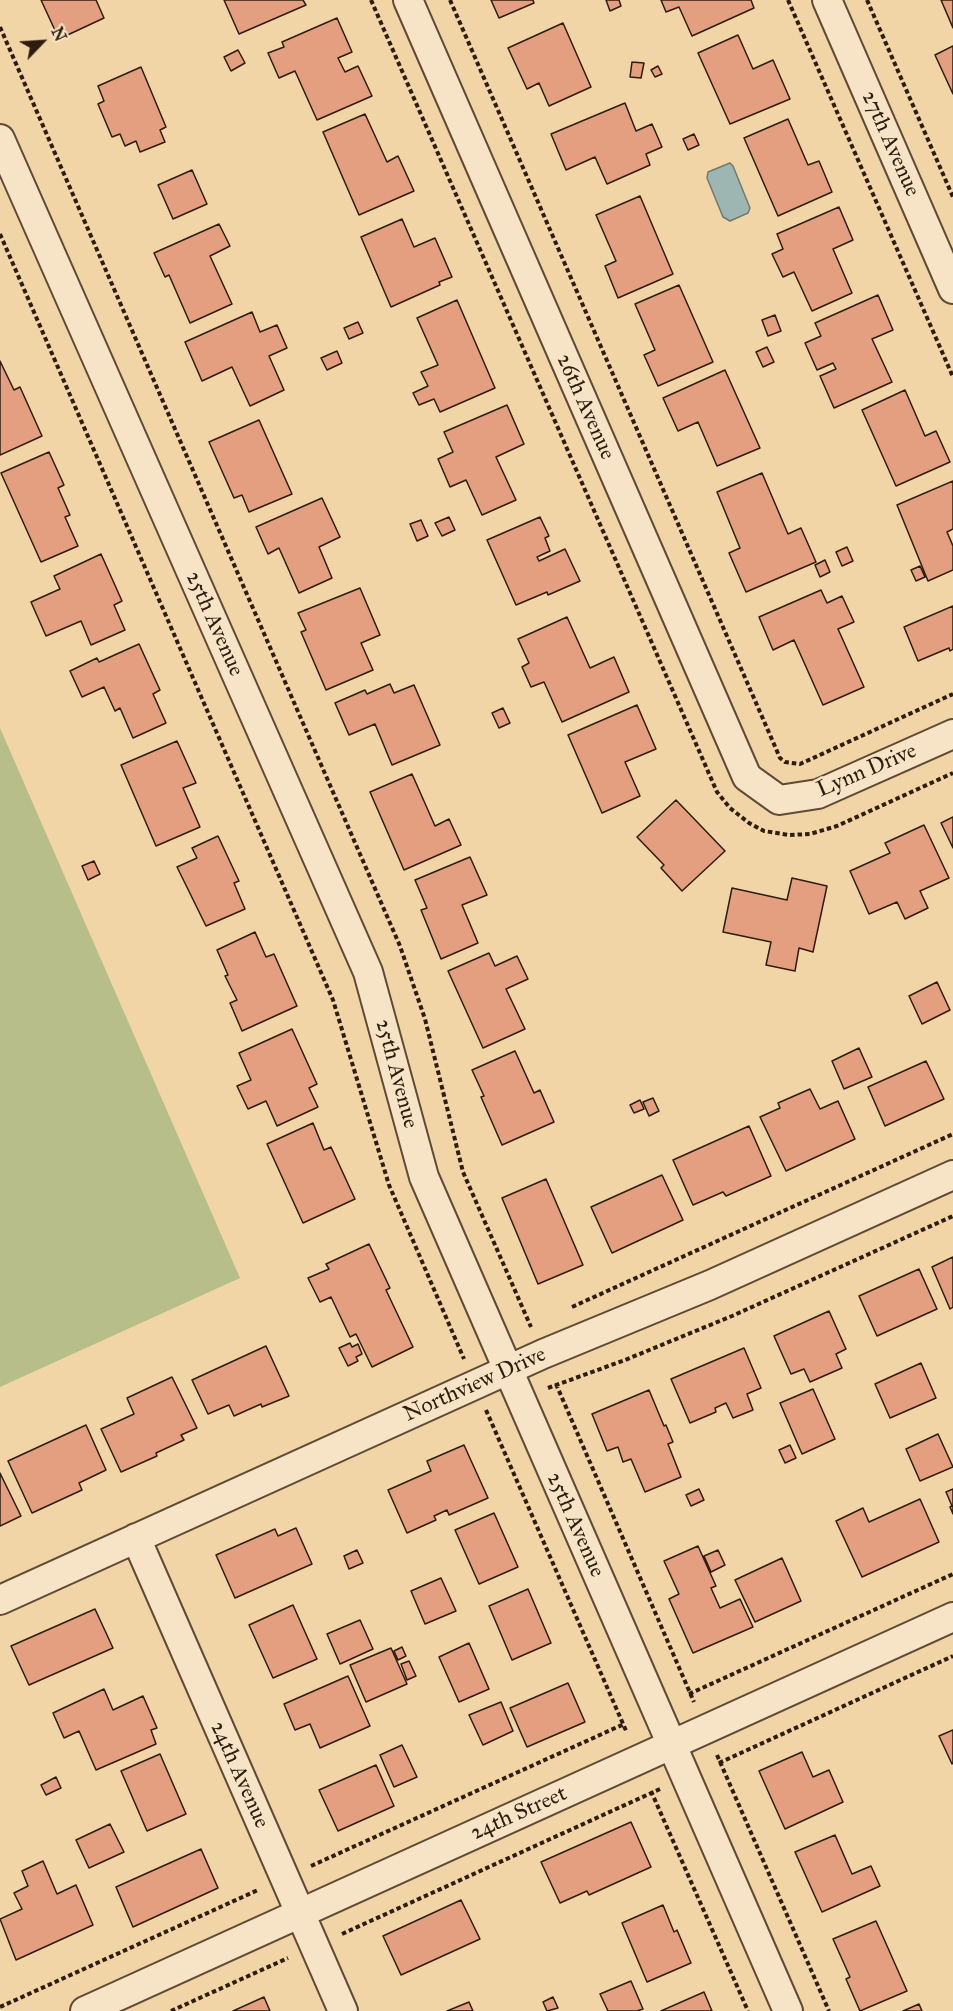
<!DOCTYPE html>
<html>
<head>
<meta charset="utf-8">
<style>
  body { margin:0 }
  #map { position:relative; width:953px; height:2011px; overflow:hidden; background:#f2d5a7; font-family:"IM FELL Great Primer",serif }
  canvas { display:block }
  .north { position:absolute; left:12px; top:12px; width:60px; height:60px; -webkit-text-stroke:4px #f7e4c6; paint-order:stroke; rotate:65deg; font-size:16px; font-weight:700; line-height:24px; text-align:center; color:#2e1d0f }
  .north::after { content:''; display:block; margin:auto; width:21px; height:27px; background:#2e1d0f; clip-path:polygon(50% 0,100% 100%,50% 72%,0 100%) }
</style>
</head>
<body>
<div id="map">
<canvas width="953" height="2011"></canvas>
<div class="north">N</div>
</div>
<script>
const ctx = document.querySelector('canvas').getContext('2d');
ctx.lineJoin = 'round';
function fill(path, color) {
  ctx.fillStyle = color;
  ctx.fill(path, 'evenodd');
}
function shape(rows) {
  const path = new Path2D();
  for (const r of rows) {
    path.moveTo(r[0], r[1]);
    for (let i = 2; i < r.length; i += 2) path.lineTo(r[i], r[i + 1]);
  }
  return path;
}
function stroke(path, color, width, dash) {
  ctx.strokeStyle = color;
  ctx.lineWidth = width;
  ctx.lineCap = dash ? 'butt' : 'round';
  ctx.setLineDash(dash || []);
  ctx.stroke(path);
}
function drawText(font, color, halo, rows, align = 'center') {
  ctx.font = font + ' "IM FELL Great Primer",serif';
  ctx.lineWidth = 5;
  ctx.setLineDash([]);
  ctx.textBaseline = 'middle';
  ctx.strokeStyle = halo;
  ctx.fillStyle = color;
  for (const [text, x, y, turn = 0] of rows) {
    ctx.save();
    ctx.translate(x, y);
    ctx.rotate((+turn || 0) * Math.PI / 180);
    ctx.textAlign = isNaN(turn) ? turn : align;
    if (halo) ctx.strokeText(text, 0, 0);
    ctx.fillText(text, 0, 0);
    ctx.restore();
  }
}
fill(shape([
  [0,728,240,1278,0,1387]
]), '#b7be8a');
const water = shape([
  [730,163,733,166,750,208,748,213,730,221,723,217,707,178,708,172,730,163]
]);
fill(water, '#9eb6b1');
stroke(water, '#717970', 1.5);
const building = shape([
  [41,0,96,0,104,18,59,39,41,0],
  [224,0,303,0,306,5,239,34,224,0],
  [491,0,533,0,534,3,499,18,491,0],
  [606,0,619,0,621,6,610,11,606,0],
  [661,0,751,0,754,8,692,36,679,7,666,12,661,0],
  [941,0,953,0,953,28,941,0],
  [337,18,352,52,338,58,345,72,358,66,372,96,317,120,295,71,279,78,268,53,284,47,282,42,337,18],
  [563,23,591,87,549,106,539,83,527,89,508,48,563,23],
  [738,35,753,69,773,60,790,99,730,124,698,53,738,35],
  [953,46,953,94,935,55,953,46],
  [238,50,245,63,231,71,224,57,238,50],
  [632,62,644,63,641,78,630,77,632,62],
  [658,66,662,74,655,77,651,70,658,66],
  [141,67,166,127,160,130,165,142,140,152,136,141,125,146,120,134,112,137,98,104,104,101,98,86,141,67],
  [625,103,636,131,652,124,662,147,646,154,650,165,607,184,595,157,566,170,551,134,625,103],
  [365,114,387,162,398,156,414,191,359,215,323,132,365,114],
  [788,119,808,165,819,161,832,192,778,216,744,138,788,119],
  [694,134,699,145,688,150,683,139,694,134],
  [192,170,207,204,173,219,158,185,192,170],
  [640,196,673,274,618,298,605,266,616,261,596,215,640,196],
  [839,207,853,240,833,249,852,293,812,311,794,272,783,277,772,254,783,249,777,234,839,207],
  [402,219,414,247,435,238,452,277,439,282,440,285,391,307,361,237,402,219],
  [219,224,230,246,210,256,232,304,190,323,169,275,165,277,154,253,219,224],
  [679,285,713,362,658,386,644,355,655,350,635,304,679,285],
  [878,295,893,330,872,339,892,382,834,408,820,376,836,369,833,363,817,370,805,343,821,336,815,323,878,295],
  [457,300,495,388,440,412,434,399,419,405,413,393,428,386,421,372,438,365,417,318,457,300],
  [252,312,260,332,277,325,287,348,269,356,284,390,250,406,232,367,202,381,185,342,252,312],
  [775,315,781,331,768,336,762,320,775,315],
  [358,322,363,333,349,339,344,328,358,322],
  [767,347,774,362,763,367,756,352,767,347],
  [337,351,342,363,327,370,321,358,337,351],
  [0,361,14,390,20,387,42,436,0,455,0,361],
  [725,370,760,448,717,466,698,422,678,431,663,398,725,370],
  [905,390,925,436,936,431,950,462,896,486,862,410,905,390],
  [507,405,524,444,496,457,516,500,482,515,466,480,450,487,438,459,453,452,444,432,507,405],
  [259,420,292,494,249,512,242,495,234,498,209,442,259,420],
  [49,452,64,485,58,488,70,515,65,517,78,546,41,562,1,473,49,452],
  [762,473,788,534,801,528,816,562,746,592,729,553,740,548,717,492,762,473],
  [953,481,953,529,947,532,953,546,953,570,928,581,897,505,953,481],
  [322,498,340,537,319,547,332,578,299,593,279,548,268,554,256,527,322,498],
  [449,517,455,530,442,536,435,523,449,517],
  [540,517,549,536,545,538,550,551,537,557,539,561,565,549,580,581,548,595,547,592,516,605,487,540,540,517],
  [421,520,428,536,417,541,410,524,421,520],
  [847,547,853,561,842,566,836,552,847,547],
  [101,554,122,601,114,605,125,630,91,645,81,621,46,636,31,602,60,589,54,576,101,554],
  [825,560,830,572,820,577,815,565,825,560],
  [920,566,925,577,916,581,911,570,920,566],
  [360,588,380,635,361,643,373,670,326,690,301,632,306,630,298,613,360,588],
  [821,590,827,603,842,596,854,622,838,629,864,687,823,705,794,640,773,650,759,617,821,590],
  [953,606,953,649,950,651,949,648,918,661,904,627,953,606],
  [567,617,590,668,614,657,629,692,562,722,544,682,531,687,522,667,529,663,518,639,567,617],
  [139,644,160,690,153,694,166,723,133,738,120,708,115,711,104,687,82,697,70,671,97,658,99,662,139,644],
  [390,684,394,693,414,685,440,745,392,765,375,724,349,735,335,703,365,690,367,694,390,684],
  [637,705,656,749,625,762,640,796,602,813,568,735,637,705],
  [503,708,510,723,499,728,492,713,503,708],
  [177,741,196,783,183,788,200,827,156,846,121,765,177,741],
  [412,774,435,826,449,819,461,845,404,870,370,792,412,774],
  [676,800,725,851,682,891,661,868,664,865,637,837,676,800],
  [953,817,953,848,941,823,953,817],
  [924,825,949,878,920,891,928,908,905,919,897,902,869,914,850,871,890,853,885,843,924,825],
  [218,836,239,881,234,883,245,909,206,926,177,867,197,858,192,848,218,836],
  [470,857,487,895,462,905,478,943,441,959,421,910,427,908,415,880,470,857],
  [94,861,100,874,88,880,82,866,94,861],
  [792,878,827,886,813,952,799,948,795,971,766,965,771,942,723,932,732,888,787,900,792,878],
  [255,932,266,957,274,954,297,1006,242,1031,230,1003,237,1000,225,976,228,975,217,950,255,932],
  [489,953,495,966,517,956,528,979,506,989,525,1029,483,1048,448,971,489,953],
  [937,982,950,1010,922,1024,909,996,937,982],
  [292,1029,317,1084,309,1088,318,1107,277,1126,266,1101,248,1109,237,1086,251,1080,239,1053,292,1029],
  [859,1048,872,1077,844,1089,832,1061,859,1048],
  [515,1051,534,1093,540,1090,554,1122,502,1145,481,1097,484,1096,472,1070,515,1051],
  [926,1061,944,1099,885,1126,868,1087,926,1061],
  [810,1089,820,1109,838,1101,855,1139,786,1171,760,1117,780,1108,778,1103,810,1089],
  [653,1098,659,1111,649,1116,643,1102,653,1098],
  [640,1100,644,1109,634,1113,630,1105,640,1100],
  [313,1123,324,1150,331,1147,355,1199,303,1223,267,1144,313,1123],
  [749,1126,771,1176,726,1196,723,1192,693,1205,673,1160,749,1126],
  [662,1175,683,1220,612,1253,591,1207,662,1175],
  [546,1179,583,1265,538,1284,502,1198,546,1179],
  [369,1244,390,1288,386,1290,413,1347,372,1367,356,1334,350,1337,331,1297,320,1302,308,1278,329,1269,326,1264,369,1244],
  [953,1257,953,1307,950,1309,932,1267,953,1257],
  [919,1269,937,1309,877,1336,859,1296,919,1269],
  [829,1311,846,1349,836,1354,842,1368,810,1382,804,1369,791,1374,774,1336,829,1311],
  [350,1343,352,1347,358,1344,362,1354,356,1357,358,1361,348,1366,339,1348,350,1343],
  [266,1346,289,1396,262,1407,261,1404,234,1416,229,1405,208,1414,192,1380,266,1346],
  [744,1348,761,1388,747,1394,753,1410,733,1418,726,1403,715,1408,716,1412,690,1423,671,1379,744,1348],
  [921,1363,936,1398,890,1418,875,1384,921,1363],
  [172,1377,197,1428,181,1435,184,1440,156,1453,157,1456,121,1472,101,1429,134,1414,127,1398,172,1377],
  [813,1389,835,1439,802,1454,780,1403,813,1389],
  [649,1390,664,1426,666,1425,673,1442,668,1444,681,1477,645,1492,631,1459,623,1462,618,1447,607,1451,592,1414,649,1390],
  [86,1425,106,1470,79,1483,82,1490,32,1513,8,1461,86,1425],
  [938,1434,953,1467,920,1481,906,1449,938,1434],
  [464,1445,488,1498,449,1515,447,1510,434,1516,436,1520,407,1533,388,1490,431,1471,427,1461,464,1445],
  [790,1445,796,1458,785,1463,779,1450,790,1445],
  [0,1473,21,1516,0,1526,0,1473],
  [699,1489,704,1500,691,1506,686,1495,699,1489],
  [953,1489,953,1514,950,1507,952,1506,946,1492,953,1489],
  [920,1499,939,1542,862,1577,836,1521,863,1508,869,1522,920,1499],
  [494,1513,518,1567,479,1584,455,1530,494,1513],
  [296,1528,312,1564,235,1598,216,1555,275,1529,278,1536,296,1528],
  [698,1546,716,1586,711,1588,720,1608,740,1599,753,1627,693,1653,669,1599,679,1594,664,1561,698,1546],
  [357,1550,363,1563,349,1569,344,1556,357,1550],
  [718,1550,725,1565,711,1572,704,1556,718,1550],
  [782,1558,801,1601,755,1622,735,1580,782,1558],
  [441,1578,456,1611,425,1624,411,1591,441,1578],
  [528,1589,551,1643,512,1660,489,1606,528,1589],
  [293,1605,317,1659,273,1678,249,1625,293,1605],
  [95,1609,113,1648,29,1685,11,1646,95,1609],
  [360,1620,373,1649,340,1664,327,1634,360,1620],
  [469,1643,489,1689,459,1702,439,1657,469,1643],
  [402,1647,406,1656,398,1660,394,1651,402,1647],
  [391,1648,407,1684,366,1702,350,1665,391,1648],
  [409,1661,416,1676,407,1680,401,1664,409,1661],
  [348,1676,370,1726,320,1748,310,1724,295,1730,284,1704,348,1676],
  [568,1683,585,1722,527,1747,510,1708,568,1683],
  [104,1689,113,1710,143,1696,157,1728,151,1730,156,1744,96,1770,79,1731,64,1738,53,1713,104,1689],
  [501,1702,513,1731,483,1745,469,1715,501,1702],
  [953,1730,953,1763,952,1764,939,1736,953,1730],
  [402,1745,417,1777,394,1787,380,1755,402,1745],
  [802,1752,813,1777,829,1770,843,1802,785,1829,759,1771,802,1752],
  [160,1754,186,1814,147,1831,121,1771,160,1754],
  [376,1765,394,1806,338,1831,319,1790,376,1765],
  [56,1777,61,1788,46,1795,41,1785,56,1777],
  [631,1822,651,1867,589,1895,587,1891,560,1903,541,1862,631,1822],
  [110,1824,124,1852,89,1868,76,1840,110,1824],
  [835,1835,852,1874,871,1866,880,1886,822,1912,795,1852,835,1835],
  [201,1849,218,1888,133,1927,116,1887,201,1849],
  [43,1861,57,1894,76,1885,93,1925,16,1960,0,1919,22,1909,14,1893,28,1886,22,1871,43,1861],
  [461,1900,480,1939,401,1975,383,1936,461,1900],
  [663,1905,674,1932,677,1930,691,1963,647,1982,622,1923,663,1905],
  [876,1921,907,1991,860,2011,846,1979,850,1977,833,1939,876,1921],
  [631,1981,643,2009,637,2011,608,2011,600,1994,631,1981],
  [704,1992,712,2011,661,2011,704,1992],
  [264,1997,270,2011,233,2011,264,1997],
  [553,1997,558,2008,547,2011,543,2002,553,1997],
  [469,2002,473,2011,447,2011,469,2002],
  [919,2004,922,2011,903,2011,919,2004]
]);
fill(building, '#e39f7f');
stroke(building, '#2e1d0f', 1.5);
const minor = shape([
  [408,0,747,777,779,800,818,794,953,734],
  [827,0,953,289],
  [0,139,368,972,424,1177,788,2011],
  [136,1538,343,2011],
  [0,1600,543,1354,710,1285,953,1175],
  [85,2011,953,1617]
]);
stroke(minor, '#5f4b35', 32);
stroke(shape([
  [371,0,717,792,730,808,749,823,764,831,789,835,810,834,837,826,953,773],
  [450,0,780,758,785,762,800,764,953,694],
  [788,0,953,377],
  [867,0,953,197],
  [0,27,400,946,425,1019,463,1172,531,1327],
  [0,234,333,1000,389,1185,464,1359],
  [572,1307,953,1134],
  [556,1384,694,1702],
  [548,1388,625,1360,732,1316,953,1216],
  [486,1410,627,1733],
  [689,1694,953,1574],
  [717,1755,829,2011],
  [719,1763,953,1656],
  [651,1791,748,2011],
  [311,1866,624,1724],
  [342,1934,660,1789],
  [0,2007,258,1890],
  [171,2011,288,1958]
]), '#2e1d0f', 4, [4.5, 3]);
stroke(minor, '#f7e4c6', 28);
drawText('22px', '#2e1d0f', '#f7e4c6', [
  ["27th Avenue",890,144,66],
  ["26th Avenue",585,407,66],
  ["25th Avenue",214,624,66],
  ["Lynn Drive",867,771,-23],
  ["25th Avenue",396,1074,75],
  ["Northview Drive",475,1385,-24],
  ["25th Avenue",575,1525,66],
  ["24th Avenue",239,1775,66],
  ["24th Street",519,1814,-24]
]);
</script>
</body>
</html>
